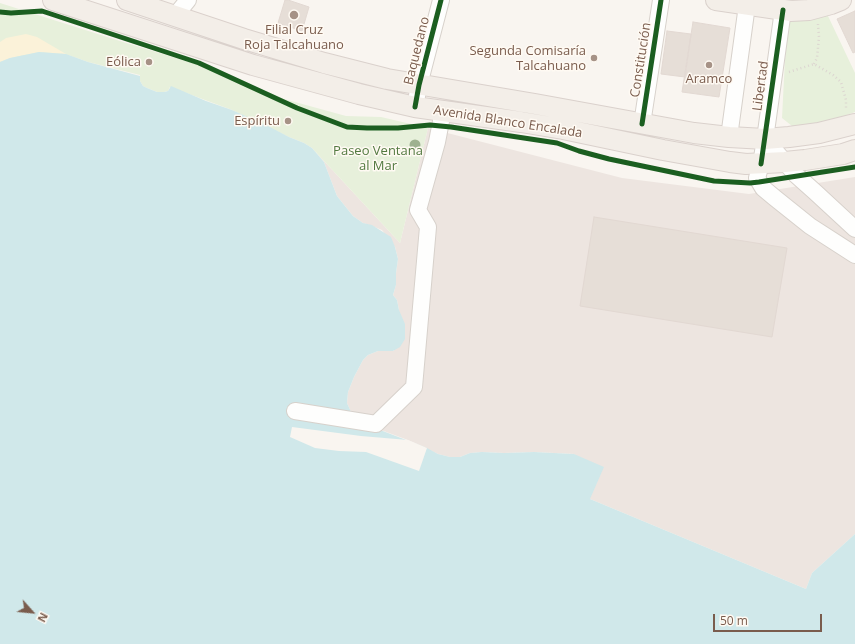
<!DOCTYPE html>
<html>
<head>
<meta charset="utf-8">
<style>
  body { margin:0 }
  #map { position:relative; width:855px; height:644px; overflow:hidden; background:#f9f5f0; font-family:"Open Sans",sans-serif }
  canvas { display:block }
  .north { position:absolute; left:12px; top:592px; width:40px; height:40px; -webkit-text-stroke:3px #fffaf3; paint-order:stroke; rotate:117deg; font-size:11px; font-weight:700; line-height:16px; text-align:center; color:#7a5c4d }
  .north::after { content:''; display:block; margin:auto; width:14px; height:18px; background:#7a5c4d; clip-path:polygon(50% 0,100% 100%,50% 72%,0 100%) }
  .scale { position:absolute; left:713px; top:614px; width:109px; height:18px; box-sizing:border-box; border:2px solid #7a5c4d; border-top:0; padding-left:5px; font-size:12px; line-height:14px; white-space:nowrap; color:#7a5c4d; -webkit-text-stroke:3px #fffaf3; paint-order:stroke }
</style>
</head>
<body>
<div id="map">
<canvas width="855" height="644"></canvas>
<div class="north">N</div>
<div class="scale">50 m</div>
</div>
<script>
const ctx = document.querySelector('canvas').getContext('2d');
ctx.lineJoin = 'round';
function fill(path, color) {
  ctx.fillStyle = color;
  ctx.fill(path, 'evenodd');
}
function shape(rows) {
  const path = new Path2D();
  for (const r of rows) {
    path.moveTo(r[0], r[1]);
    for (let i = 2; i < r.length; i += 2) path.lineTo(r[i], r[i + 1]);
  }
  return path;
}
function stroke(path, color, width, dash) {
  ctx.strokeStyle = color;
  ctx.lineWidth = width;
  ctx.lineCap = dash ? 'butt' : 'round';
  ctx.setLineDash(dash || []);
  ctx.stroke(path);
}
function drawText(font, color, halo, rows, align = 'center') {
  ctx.font = font + ' "Open Sans",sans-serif';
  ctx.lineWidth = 3;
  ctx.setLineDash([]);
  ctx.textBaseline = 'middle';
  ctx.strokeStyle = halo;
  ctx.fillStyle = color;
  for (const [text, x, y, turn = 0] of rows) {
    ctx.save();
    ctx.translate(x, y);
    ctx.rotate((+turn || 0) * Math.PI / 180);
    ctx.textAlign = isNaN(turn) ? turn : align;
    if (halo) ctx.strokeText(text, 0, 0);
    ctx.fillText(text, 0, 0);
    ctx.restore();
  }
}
fill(shape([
  [428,128,622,178,749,194,855,177,855,534,812,573,806,589,590,499,574,454,534,452,504,453,482,452,470,453,460,457,450,457,438,454,408,440,362,423,352,414,347,403,348,392,354,377,363,360,368,355,378,351,394,351,399,310,397,300,393,295,396,285,396,273,398,259,395,247,382,230,372,226,363,223,353,216,337,196,324,162,312,148,400,243]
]), '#ede5e0');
fill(shape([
  [0,3,120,41,225,73,284,99,346,116,381,117,428,128,400,243,312,148,304,143,289,137,232,110,170,87,168,91,164,92,157,92,147,88,143,86,140,81,140,75,88,62,68,55,0,110],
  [828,16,855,73,855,112,833,120,806,125,792,126,782,118,787,20]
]), '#e7f0db');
fill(shape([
  [26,34,37,37,66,54,39,52,10,58,0,62,0,42,6,38]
]), '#fbf2d9');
fill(shape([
  [39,52,66,54,88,62,140,76,140,81,143,86,147,88,157,92,164,92,168,91,171,86,206,101,232,110,268,126,289,137,304,143,312,148,324,162,337,196,353,216,363,223,372,225,391,237,395,247,398,259,396,273,396,285,393,295,397,300,399,310,405,324,405,339,400,347,393,351,378,351,368,355,363,360,354,377,348,392,347,403,352,414,362,423,427,448,438,454,450,457,460,457,470,453,482,452,504,453,534,452,574,454,604,467,590,499,806,589,812,573,855,534,855,644,0,644,0,62,10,58]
]), '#d0e8ea');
fill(shape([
  [292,427,361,436,408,440,427,448,419,471,366,452,339,451,315,448,290,437]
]), '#f9f5f0');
const building = shape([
  [285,0,288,0,309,7,302,31,278,23,285,0],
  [855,11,855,52,853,53,837,19,855,11],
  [693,22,730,28,719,97,682,92,693,22],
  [667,31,691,34,685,77,661,74,667,31],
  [594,217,787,248,772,337,580,306,594,217]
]);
fill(building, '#e6ded7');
stroke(building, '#e2d8d2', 1);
const minor = shape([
  [783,10,765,139,761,164,757,178,763,188,775,198,810,226,855,255],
  [175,16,188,0],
  [415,107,419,85,441,0],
  [642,124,661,0],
  [729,137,747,5],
  [765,139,796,175,814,191,855,229],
  [295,411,376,424,414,387,428,227,418,210,437,142,443,111]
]);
const major = shape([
  [53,0,253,65,359,94,415,107,521,122,563,129,663,150,730,162,746,164,785,162,805,160,843,154,855,150],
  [127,0,244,39,324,63,387,79,535,104,694,133,729,137,765,139,789,137,819,133,855,124],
  [716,0,791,11,809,10,831,4,841,0]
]);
stroke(minor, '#d7d1cb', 18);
stroke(major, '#dad1cc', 22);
stroke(shape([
  [814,64,817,58,819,37,818,24],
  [789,72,814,64,833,75,841,82,846,100,846,109]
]), '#dcd5d0', 2.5, [1, 3]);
stroke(minor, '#fefefd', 16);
stroke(major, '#f3eee8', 20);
stroke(shape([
  [0,12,11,13,42,11,199,63,297,108,347,127,367,128,398,128,430,125,451,127,557,143,579,151,609,159,714,181,750,183,759,182,855,167],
  [415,107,419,85,441,0],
  [642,124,661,0],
  [761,164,783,10]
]), '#1b5e20', 5);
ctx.fillStyle = '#9eb190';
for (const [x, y] of [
  [415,145]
]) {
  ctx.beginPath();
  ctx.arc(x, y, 5.5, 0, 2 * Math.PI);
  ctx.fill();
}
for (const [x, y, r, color] of [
  [294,15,5,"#a69286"],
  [594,58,4,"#a69286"],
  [149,62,4,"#a69286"],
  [709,65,4,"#a69286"],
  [288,121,4,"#a69286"]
]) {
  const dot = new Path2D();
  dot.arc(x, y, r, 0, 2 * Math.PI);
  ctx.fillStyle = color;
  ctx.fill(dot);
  stroke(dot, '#fffaf3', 1.5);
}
drawText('13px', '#7a5c4d', '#fffaf3', [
  ["Filial Cruz",294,30,"center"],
  ["Roja Talcahuano",294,45,"center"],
  ["Segunda Comisaría",586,51],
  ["Talcahuano",586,66],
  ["Eólica",141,62],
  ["Aramco",709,79,"center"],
  ["Espíritu",280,121]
], 'right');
drawText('13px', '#7a5c4d', '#fffaf3', [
  ["Baquedano",417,51,-76],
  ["Constitución",641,60,-81],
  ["Libertad",761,86,-82],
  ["Avenida Blanco Encalada",508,122,9]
]);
drawText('13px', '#537a41', '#fffaf3', [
  ["Paseo Ventana",378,151],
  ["al Mar",378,166]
]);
</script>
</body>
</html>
